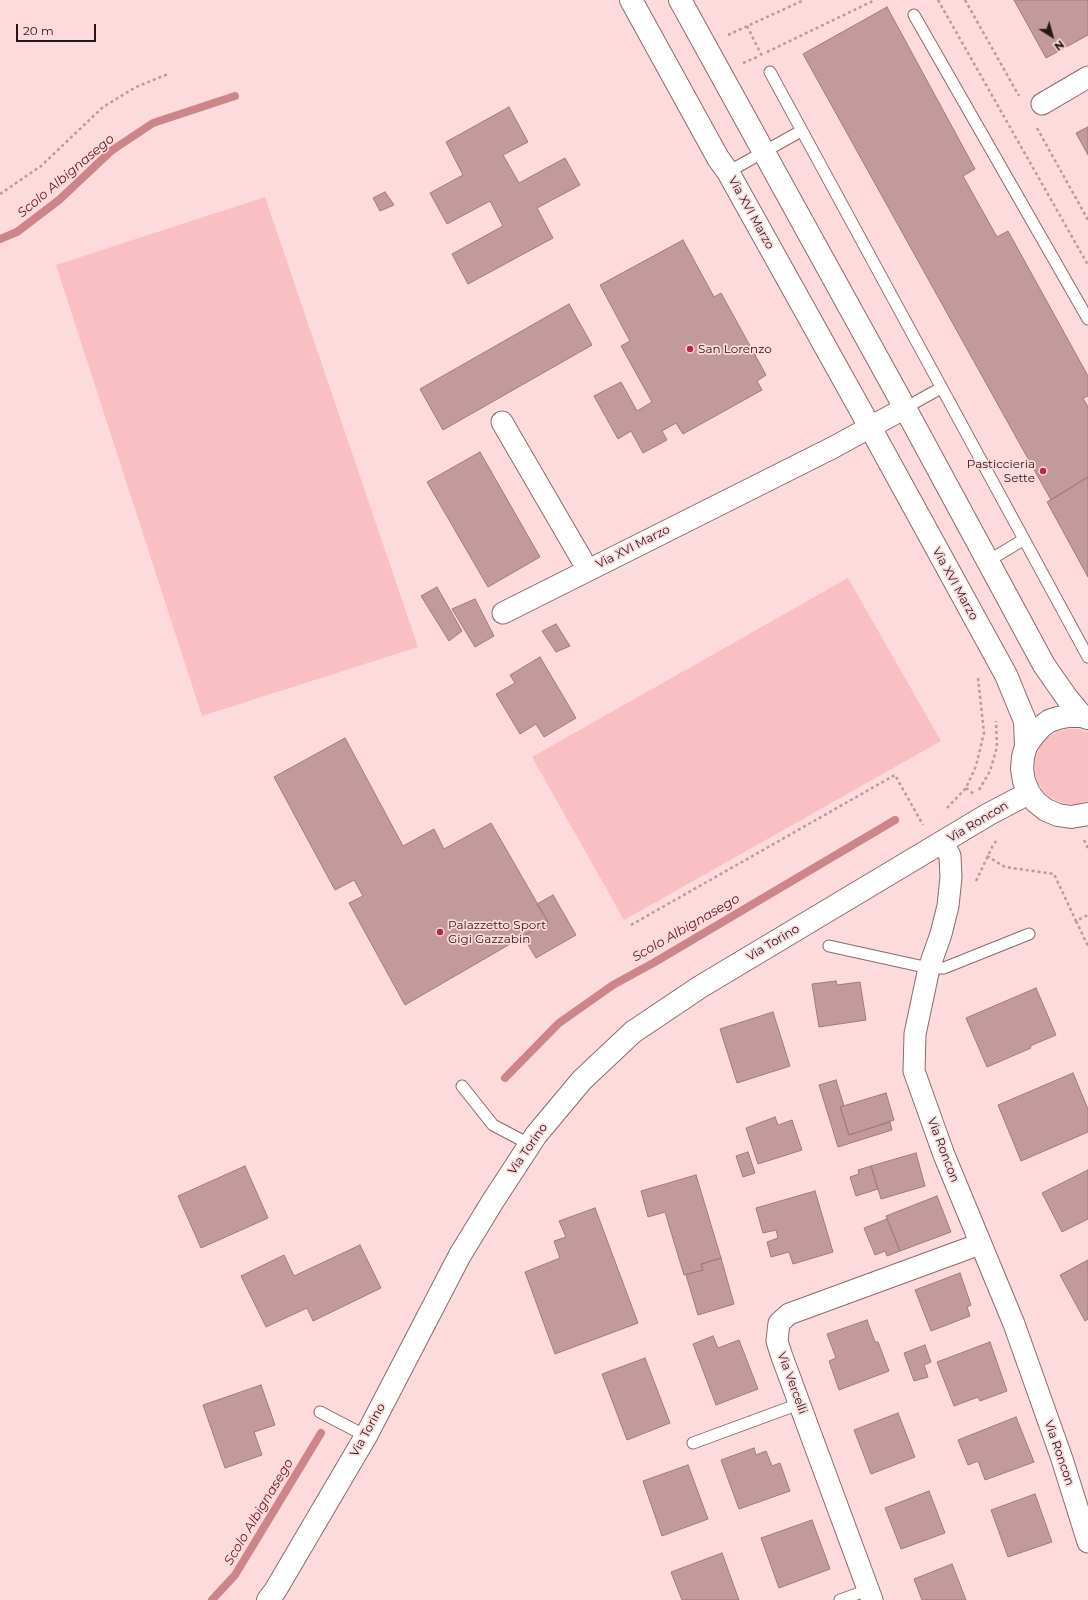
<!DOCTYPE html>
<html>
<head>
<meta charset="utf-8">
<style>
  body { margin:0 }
  #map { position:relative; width:1088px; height:1600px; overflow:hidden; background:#fddadc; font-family:Montserrat,sans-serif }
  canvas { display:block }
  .north { position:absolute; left:1032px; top:16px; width:40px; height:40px; -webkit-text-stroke:3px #fddadc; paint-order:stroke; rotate:143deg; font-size:11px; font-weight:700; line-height:16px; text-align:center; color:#261718 }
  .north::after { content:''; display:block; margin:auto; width:14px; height:18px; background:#261718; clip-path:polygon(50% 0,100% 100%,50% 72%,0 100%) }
  .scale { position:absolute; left:16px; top:24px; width:80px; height:18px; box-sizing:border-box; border:2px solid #261718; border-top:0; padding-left:5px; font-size:12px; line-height:14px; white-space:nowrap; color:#261718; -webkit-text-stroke:3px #fddadc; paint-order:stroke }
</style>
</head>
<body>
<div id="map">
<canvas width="1088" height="1600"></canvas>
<div class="north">N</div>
<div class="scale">20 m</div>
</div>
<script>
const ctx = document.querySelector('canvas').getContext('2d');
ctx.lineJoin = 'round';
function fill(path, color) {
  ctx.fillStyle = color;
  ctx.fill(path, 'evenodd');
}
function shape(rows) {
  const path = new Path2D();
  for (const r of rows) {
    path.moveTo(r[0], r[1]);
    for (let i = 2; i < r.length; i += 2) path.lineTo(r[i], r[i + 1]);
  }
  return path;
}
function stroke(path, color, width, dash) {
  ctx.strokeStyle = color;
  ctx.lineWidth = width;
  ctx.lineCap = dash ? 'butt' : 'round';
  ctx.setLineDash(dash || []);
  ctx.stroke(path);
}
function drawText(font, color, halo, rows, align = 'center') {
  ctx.font = font + ' Montserrat,sans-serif';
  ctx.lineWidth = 3.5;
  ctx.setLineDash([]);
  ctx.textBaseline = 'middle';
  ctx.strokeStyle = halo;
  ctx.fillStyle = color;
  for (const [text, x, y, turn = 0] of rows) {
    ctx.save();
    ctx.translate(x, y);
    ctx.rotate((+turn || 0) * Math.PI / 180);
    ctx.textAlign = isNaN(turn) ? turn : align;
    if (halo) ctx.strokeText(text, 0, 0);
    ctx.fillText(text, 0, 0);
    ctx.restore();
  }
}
fill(shape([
  [265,197,418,647,202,716,56,265],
  [848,578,941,741,624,920,532,757],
  [1067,729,1079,729,1088,732,1088,801,1078,804,1066,804,1055,800,1045,793,1038,783,1035,772,1035,760,1039,749,1046,739,1056,732]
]), '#fabfc2');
stroke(shape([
  [0,239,17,232,59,200,111,151,153,123,235,96],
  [505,1078,559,1023,613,985,655,962,895,820],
  [212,1600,235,1575,321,1433]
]), '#cd858a', 8);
const building = shape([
  [1014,0,1088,0,1088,35,1046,58,1014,0],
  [887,7,975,169,963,176,997,237,1008,231,1088,376,1088,396,1083,398,1088,407,1088,477,1051,500,803,54,887,7],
  [509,107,528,142,503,155,519,183,565,158,580,185,537,208,553,238,468,284,452,254,503,226,490,201,447,224,430,193,463,175,446,142,509,107],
  [1088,127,1088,155,1076,133,1088,127],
  [385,192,394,205,380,211,373,198,385,192],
  [683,240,714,297,721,293,766,375,757,381,762,390,683,434,676,423,662,431,667,440,643,453,631,431,618,439,594,396,621,382,637,411,652,402,621,346,630,341,600,285,683,240],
  [569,304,592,345,443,430,420,389,569,304],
  [480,452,540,557,488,587,427,482,480,452],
  [1088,477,1088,577,1047,502,1088,477],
  [437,587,462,631,449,641,421,596,437,587],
  [475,599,494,636,475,647,452,609,475,599],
  [556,624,570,646,556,652,542,631,556,624],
  [540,657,576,718,544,737,536,724,520,734,496,694,515,683,510,675,540,657],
  [345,738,403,846,434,829,444,849,491,823,548,922,405,1005,349,903,363,896,354,880,335,890,274,777,345,738],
  [553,895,576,935,536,958,523,936,548,922,537,904,553,895],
  [836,981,837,985,860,982,866,1020,819,1027,812,984,836,981],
  [1036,988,1056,1035,1030,1046,1031,1048,987,1067,966,1018,1036,988],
  [773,1012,790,1066,737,1083,720,1029,773,1012],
  [1073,1073,1088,1109,1088,1132,1021,1161,998,1105,1073,1073],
  [836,1080,844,1106,840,1107,849,1135,890,1122,892,1130,838,1147,819,1085,836,1080],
  [886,1093,894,1120,849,1135,840,1107,886,1093],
  [775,1117,778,1125,792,1120,802,1150,758,1164,746,1128,775,1117],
  [748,1152,755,1173,743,1177,736,1156,748,1152],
  [916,1153,925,1186,881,1199,871,1166,916,1153],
  [245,1166,268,1218,201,1248,178,1196,245,1166],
  [871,1166,878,1189,856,1196,850,1177,859,1174,858,1170,871,1166],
  [1088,1170,1088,1219,1062,1232,1042,1193,1088,1170],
  [696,1175,721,1258,701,1264,703,1270,684,1275,665,1212,648,1217,641,1191,696,1175],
  [815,1191,833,1252,793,1264,789,1252,771,1257,767,1242,778,1238,776,1230,763,1233,756,1208,815,1191],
  [937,1196,951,1232,900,1251,886,1216,937,1196],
  [595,1208,638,1323,555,1354,525,1272,560,1258,554,1241,566,1237,559,1221,595,1208],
  [887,1219,900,1251,887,1256,885,1251,875,1255,864,1228,887,1219],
  [360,1245,381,1288,313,1321,307,1308,266,1327,241,1276,284,1255,294,1276,360,1245],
  [721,1258,734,1304,698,1315,686,1275,703,1270,701,1264,721,1258],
  [1088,1260,1088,1319,1085,1321,1060,1275,1088,1260],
  [960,1273,971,1305,967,1307,970,1316,931,1331,915,1290,960,1273],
  [867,1320,875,1342,878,1342,889,1371,839,1390,829,1361,836,1358,827,1334,867,1320],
  [713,1336,718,1348,739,1340,758,1389,716,1405,693,1344,713,1336],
  [990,1342,1007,1391,980,1401,978,1397,954,1406,937,1362,990,1342],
  [925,1345,931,1362,924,1365,928,1377,914,1381,904,1353,925,1345],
  [645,1358,670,1423,627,1440,602,1374,645,1358],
  [261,1385,275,1425,254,1432,262,1455,225,1468,203,1405,261,1385],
  [898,1413,915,1457,871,1474,854,1430,898,1413],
  [1016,1417,1034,1462,985,1480,978,1461,968,1465,958,1440,1016,1417],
  [754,1448,756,1455,766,1451,772,1466,780,1463,790,1491,739,1509,721,1460,754,1448],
  [688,1465,708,1519,662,1536,643,1481,688,1465],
  [929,1491,945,1533,901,1549,885,1508,929,1491],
  [1035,1494,1052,1542,1008,1557,991,1510,1035,1494],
  [812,1520,830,1569,779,1588,761,1538,812,1520],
  [722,1553,739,1600,682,1600,671,1572,722,1553],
  [952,1564,966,1600,922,1600,914,1579,952,1564]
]);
fill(building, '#c29a9c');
stroke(building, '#a07a7c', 1);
const lane = shape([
  [914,15,1088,319],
  [770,72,1088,657],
  [728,172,801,131],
  [905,408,941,388],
  [988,561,1023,540],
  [829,946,929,968,944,968,1029,934],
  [462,1086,493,1125,529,1144],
  [320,1412,366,1436],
  [693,1443,799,1404],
  [840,1600,868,1590]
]);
const street = shape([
  [1042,104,1088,77],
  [502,422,588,570],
  [503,613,834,447,905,408],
  [943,843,950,856,951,877,948,906,941,934,929,968,915,1034,914,1071,944,1155,1014,1324,1062,1459,1088,1542],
  [872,1600,781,1354,777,1341,779,1323,789,1314,980,1244]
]);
const secondary = shape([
  [631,0,718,158,728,172,870,427,1006,675,1025,721,1026,746],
  [680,0,905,408,1044,665,1067,698,1082,716],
  [1088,718,1082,716,1068,716,1058,718,1049,721,1041,727,1033,736,1026,746,1023,757,1022,769,1024,781,1029,793,1036,802,1046,810,1058,815,1071,817,1088,814],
  [268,1600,275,1591,366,1436,460,1255,493,1201,536,1135,582,1080,633,1032,700,987,989,814,1029,793]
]);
stroke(lane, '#8e696b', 13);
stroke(street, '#8e696b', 23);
stroke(secondary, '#8e696b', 24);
stroke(shape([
  [938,0,1088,265],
  [965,0,1019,96],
  [747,26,762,56],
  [728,35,804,0],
  [767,52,875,0],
  [743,63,757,57],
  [1037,128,1088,220],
  [0,194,41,166,103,107,136,87,168,74],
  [966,788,974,794],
  [979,790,990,771,997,747,996,721],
  [947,808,966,788,976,766,984,733,978,678],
  [1084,840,1088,848],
  [987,856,1005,867,1054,874,1076,921,1088,915],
  [976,881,993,845,998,839],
  [1076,921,1088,946],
  [631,925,895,775,923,825]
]), '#b89b9d', 2.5, [3, 3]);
stroke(lane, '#fff', 11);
stroke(street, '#fff', 21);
stroke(secondary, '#fff', 22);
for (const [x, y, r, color] of [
  [690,349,4,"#b92846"],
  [1043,471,4,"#b92846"],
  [440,932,4,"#b92846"]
]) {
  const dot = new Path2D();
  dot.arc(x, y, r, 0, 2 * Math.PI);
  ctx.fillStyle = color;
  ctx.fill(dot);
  stroke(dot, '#fddadc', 1.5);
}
drawText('12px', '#261718', '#fddadc', [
  ["Via XVI Marzo",751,213,61],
  ["Via XVI Marzo",633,547,-27],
  ["Via XVI Marzo",955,584,61],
  ["Via Roncon",978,822,-31],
  ["Via Torino",773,943,-31],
  ["Via Torino",528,1149,-55],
  ["Via Roncon",943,1150,69],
  ["Via Vercelli",792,1383,70],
  ["Via Torino",368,1430,-61],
  ["Via Roncon",1059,1453,71]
]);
drawText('12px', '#261718', '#fddadc', [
  ["San Lorenzo",698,349],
  ["Pasticcieria",1035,464,"right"],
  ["Sette",1035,478,"right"],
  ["Palazzetto Sport",448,925],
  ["Gigi Gazzabin",448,939]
], 'left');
drawText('italic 13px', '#681223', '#fddadc', [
  ["Scolo Albignasego",66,176,-40],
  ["Scolo Albignasego",686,928,-30],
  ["Scolo Albignasego",259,1512,-59]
]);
</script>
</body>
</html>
